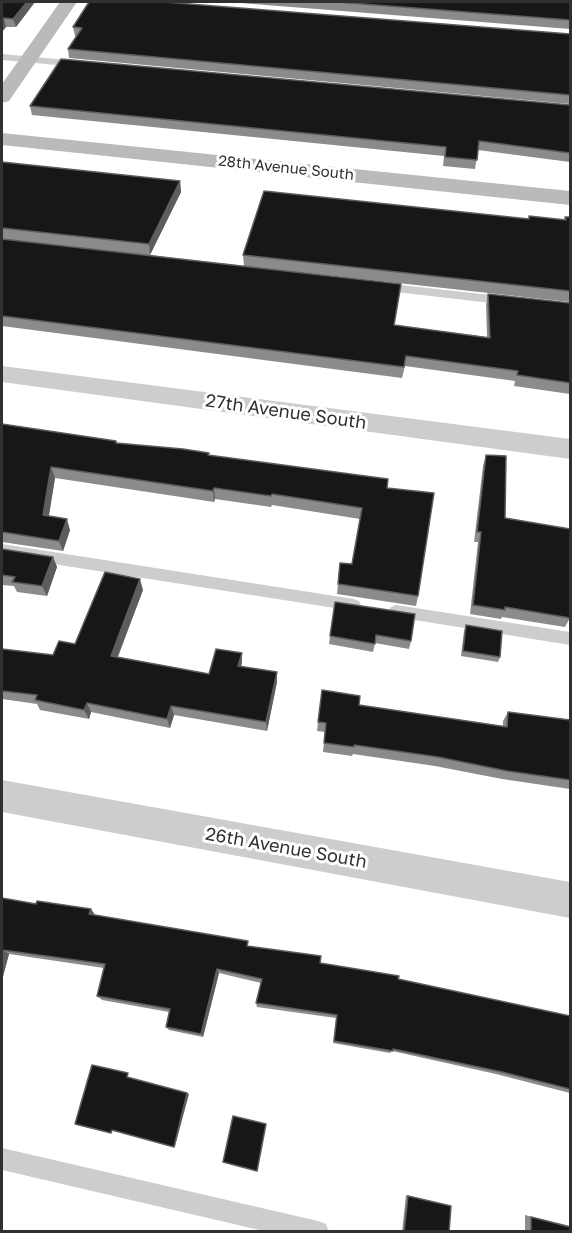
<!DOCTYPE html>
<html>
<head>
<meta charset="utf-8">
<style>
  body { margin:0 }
  #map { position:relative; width:572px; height:1233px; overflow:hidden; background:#fff; font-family:"Golos Text",sans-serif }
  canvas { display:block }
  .frame { position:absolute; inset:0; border:3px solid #303030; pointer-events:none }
</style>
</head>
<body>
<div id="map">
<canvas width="572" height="1233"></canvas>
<div class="frame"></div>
</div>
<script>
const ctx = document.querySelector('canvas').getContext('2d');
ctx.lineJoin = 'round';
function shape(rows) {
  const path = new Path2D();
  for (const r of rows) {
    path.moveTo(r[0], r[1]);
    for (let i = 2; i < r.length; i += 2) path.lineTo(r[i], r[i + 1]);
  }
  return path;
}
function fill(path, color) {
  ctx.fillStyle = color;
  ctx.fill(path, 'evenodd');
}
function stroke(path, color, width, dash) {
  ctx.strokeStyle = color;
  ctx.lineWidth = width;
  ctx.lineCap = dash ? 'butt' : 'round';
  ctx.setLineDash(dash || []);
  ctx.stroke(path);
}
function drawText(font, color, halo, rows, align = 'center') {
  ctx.font = font + ' "Golos Text",sans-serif';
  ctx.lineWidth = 6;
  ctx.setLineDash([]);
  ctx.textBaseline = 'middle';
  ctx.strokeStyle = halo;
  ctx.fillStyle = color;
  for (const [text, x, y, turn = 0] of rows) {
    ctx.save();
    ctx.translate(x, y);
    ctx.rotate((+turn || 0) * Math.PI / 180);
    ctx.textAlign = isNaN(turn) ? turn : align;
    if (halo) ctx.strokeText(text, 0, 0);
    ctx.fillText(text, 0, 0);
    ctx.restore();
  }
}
fill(shape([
  [2,54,79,61,83,64,79,67,2,60,2,54],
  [383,283,508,297,514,301,508,305,379,290,379,284,383,283],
  [2,544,354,599,359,601,361,605,359,609,354,611,2,556,2,544],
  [396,605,570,632,570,645,396,617,391,615,389,611,391,607,396,605],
  [2,1148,318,1221,326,1224,329,1232,268,1232,2,1170,2,1148]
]), '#cdcdcd');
fill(shape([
  [2,366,570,439,570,459,2,382,2,366],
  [2,780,570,882,570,918,2,812,2,780]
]), '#cdcdcd');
fill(shape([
  [60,2,77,2,9,101,2,103,2,84,60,2],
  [2,133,570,191,570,205,2,145,2,133]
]), '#bababa');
fill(shape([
  [2,2,35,2,16,27,6,27,2,32],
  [228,2,570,2,570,29],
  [73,27,570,34,570,104,69,58,68,49,76,36,75,36],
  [570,105,570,162,478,150,475,169,443,166,444,156,32,115,30,106],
  [2,162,180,181,181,192,150,255,401,284,394,325,487,337,486,305,488,294,570,303,570,394,514,386,515,381,405,366,402,378,2,326],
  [565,217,570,217,570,302,244,266,243,255,528,219,564,220],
  [2,424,116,441,117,443,209,453,209,455,387,488,418,596,416,606,337,594,338,584,352,564,360,519,272,505,271,507,215,499,214,502,55,478,49,516,70,530,63,551,2,542],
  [486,455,505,518,570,618,565,627,502,617,501,619,470,614,478,542,474,542,483,466],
  [2,549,53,557,57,567,47,596,17,592,14,586,2,585],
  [143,590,118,657,209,674,242,662,241,667,277,682,267,731,174,715,170,728,91,712,89,719,40,710,37,704,2,699,2,649,53,655,75,644],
  [335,602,411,641,409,649,375,643,373,652,329,644],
  [466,625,500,657,498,662,461,656,464,631],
  [359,705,503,726,503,721,508,712,570,720,570,789,502,779,435,766,353,754,352,756,323,752,325,732,317,731,318,722],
  [2,898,36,904,91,909,95,915,249,946,320,963,570,1016,570,1093,496,1074,392,1051,390,1053,333,1043,336,1018,257,1007,256,1003,261,983,219,973,203,1037,169,1030,166,1027,169,1012,102,1000,97,996,104,968,9,954,2,980],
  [406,1195,451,1206,449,1232,402,1232],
  [525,1215,570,1226,570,1232,525,1232]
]), '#8b8b8b');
fill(shape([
  [27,2,35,2,16,27,13,19],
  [4,18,6,27,2,32,2,21],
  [180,181,181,192,150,255,149,244],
  [51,467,55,478,47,526,43,515],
  [214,488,215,499,214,502,213,491],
  [67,519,70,530,63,551,59,541],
  [53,557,57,567,47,596,42,586],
  [140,579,143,590,114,666,111,656],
  [242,653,242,662,239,676,238,666],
  [277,672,277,682,267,731,266,722],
  [87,703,91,712,89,719,84,710],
  [171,706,174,715,170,728,167,719],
  [91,909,95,915,94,920,89,914],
  [2,950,9,954,2,980],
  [217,969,219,973,203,1037,201,1034],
  [187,1093,189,1094,175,1146,174,1147]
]), '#5d5d5d');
const building = shape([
  [2,2,27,2,13,19,4,18,2,21,2,2],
  [89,2,164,2,570,34,570,95,68,49,82,28,73,27,89,2],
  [337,2,570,2,570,20,337,2],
  [61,59,570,105,570,153,479,141,477,160,445,157,446,147,30,106,61,59],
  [2,162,180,181,149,244,2,228,2,162],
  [264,191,529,219,529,216,566,220,565,217,570,217,570,291,243,255,264,191],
  [2,239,401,284,394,325,490,338,488,294,570,303,570,383,517,375,518,371,406,356,404,367,2,316,2,239],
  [2,424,116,441,116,443,183,449,209,453,208,455,388,479,387,488,434,493,418,596,338,584,340,563,352,564,362,508,272,494,271,496,214,488,213,491,51,467,43,515,67,519,59,541,2,532,2,424],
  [486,455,506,456,505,518,570,529,570,618,505,607,505,610,473,605,481,532,477,532,486,455],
  [2,549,53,557,42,586,12,582,15,577,2,575,2,549],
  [105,572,140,579,111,656,209,674,216,649,242,653,238,666,277,672,266,722,171,706,167,719,87,703,84,710,35,700,37,695,2,691,2,649,53,655,59,641,75,644,105,572],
  [335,602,415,614,411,641,376,635,375,644,330,636,335,602],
  [466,625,502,631,500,657,463,651,466,625],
  [322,690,360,696,359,705,507,727,508,712,570,720,570,780,507,771,438,757,354,745,354,747,324,743,326,723,318,722,322,690],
  [2,898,36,904,37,901,91,909,89,914,248,941,247,946,321,956,320,963,399,976,398,979,570,1016,570,1089,502,1072,393,1049,393,1051,334,1041,337,1015,256,1003,262,979,217,969,201,1034,166,1027,170,1009,97,996,105,964,2,950,2,952,2,898],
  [92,1065,128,1073,127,1077,187,1093,174,1147,112,1130,111,1133,75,1124,92,1065],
  [233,1116,266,1124,257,1171,223,1162,233,1116],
  [408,1196,451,1206,449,1232,404,1232,408,1196],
  [531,1217,570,1227,570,1232,531,1232,531,1217]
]);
fill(building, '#171717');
stroke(building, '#5d5d5d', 1.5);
drawText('15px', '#303030', '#fff', [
  ["28th Avenue South",286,168,6]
]);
drawText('18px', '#303030', '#fff', [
  ["27th Avenue South",286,412,8],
  ["26th Avenue South",286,848,10]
]);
</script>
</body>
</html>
